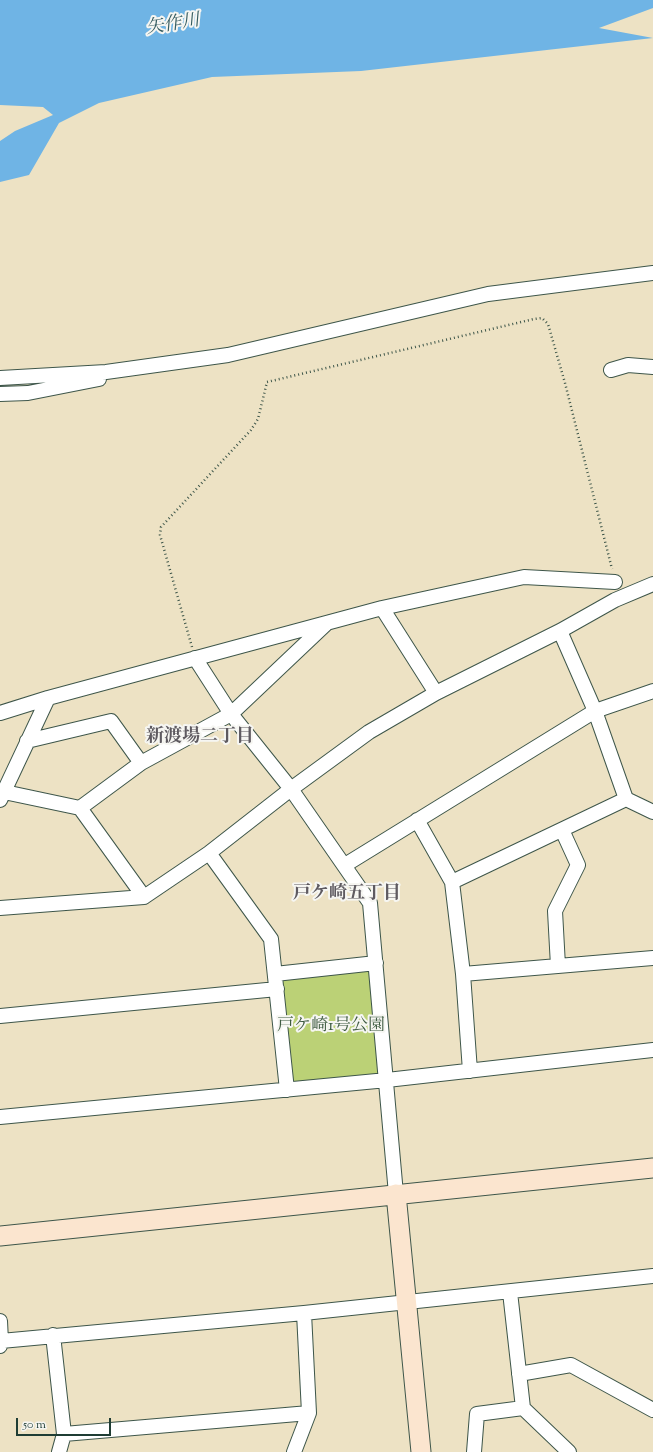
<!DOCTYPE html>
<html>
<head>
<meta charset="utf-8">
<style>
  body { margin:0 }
  #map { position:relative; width:653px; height:1452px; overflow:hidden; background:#ede2c4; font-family:"Sorts Mill Goudy",serif }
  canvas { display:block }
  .scale { position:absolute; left:16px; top:1418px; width:95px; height:18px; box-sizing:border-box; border:2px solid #1f3d34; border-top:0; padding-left:5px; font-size:12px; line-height:14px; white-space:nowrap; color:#1f3d34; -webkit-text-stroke:3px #f6f6f2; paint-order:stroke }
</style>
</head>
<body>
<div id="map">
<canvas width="653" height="1452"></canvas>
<div class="scale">50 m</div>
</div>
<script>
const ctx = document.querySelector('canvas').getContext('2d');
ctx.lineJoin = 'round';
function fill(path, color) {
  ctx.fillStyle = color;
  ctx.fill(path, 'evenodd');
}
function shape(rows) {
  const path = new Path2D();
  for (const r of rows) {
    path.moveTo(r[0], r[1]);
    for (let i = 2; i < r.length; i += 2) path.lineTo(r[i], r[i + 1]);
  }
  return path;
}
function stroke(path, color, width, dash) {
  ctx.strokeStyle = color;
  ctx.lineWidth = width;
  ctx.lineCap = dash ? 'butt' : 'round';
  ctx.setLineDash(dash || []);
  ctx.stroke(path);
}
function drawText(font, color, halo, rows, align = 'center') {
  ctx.font = font + ' "Sorts Mill Goudy","Noto Serif JP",serif';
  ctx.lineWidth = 4;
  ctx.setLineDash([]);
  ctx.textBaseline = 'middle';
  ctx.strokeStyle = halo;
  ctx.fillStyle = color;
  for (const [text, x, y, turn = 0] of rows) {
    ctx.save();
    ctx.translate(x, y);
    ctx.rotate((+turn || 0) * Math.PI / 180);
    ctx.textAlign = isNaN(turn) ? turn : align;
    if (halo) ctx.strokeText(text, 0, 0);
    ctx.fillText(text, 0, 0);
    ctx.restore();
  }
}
fill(shape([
  [370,970,380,1075,292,1084,282,980]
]), '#bbd176');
fill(shape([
  [0,0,653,0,653,8,599,28,653,38,361,71,212,77,99,103,59,123,29,175,0,182,0,141,15,131,53,115,43,107,0,105]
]), '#6fb4e5');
const street = shape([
  [611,370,628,365,653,367],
  [0,378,106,372,228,355,488,294,653,273],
  [0,394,28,393,99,379],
  [382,608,524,577,615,582],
  [560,631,595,711,626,799,653,812],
  [195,658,231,714,291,789,370,903,396,1194],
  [0,713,48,698],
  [27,741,111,721,141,763],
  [0,791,80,808,144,897],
  [0,800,48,698,382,608,436,693],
  [80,808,141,763,231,714,326,624],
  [417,820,452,882,463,974,470,1071],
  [209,853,271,939,287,1090],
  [345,865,595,711,653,691],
  [452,882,626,799],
  [0,908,144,897,209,853,291,789,369,732,436,693,560,631,615,600,653,584],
  [558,966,555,911,578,865,562,830],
  [275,974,376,963],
  [463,974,653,958],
  [0,1016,277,989],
  [0,1117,387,1080,653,1050],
  [510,1292,523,1408,569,1452],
  [0,1321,1,1341,0,1346],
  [53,1335,64,1434,59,1452],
  [1,1341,304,1313,653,1276],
  [519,1374,571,1365,653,1410],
  [64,1434,309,1413],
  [294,1452,309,1413,304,1313],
  [474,1452,477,1414,523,1408]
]);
const secondary = shape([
  [396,1194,421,1452],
  [0,1236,653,1168]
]);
stroke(street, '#3e564a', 16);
stroke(secondary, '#3e564a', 21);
stroke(shape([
  [192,647,160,535,161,527,251,430,258,419,267,382,534,319,542,318,548,324,565,383,612,569]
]), '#3e564a', 2.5, [1, 3]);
stroke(street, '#fff', 14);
stroke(secondary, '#fbe5cf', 19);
drawText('17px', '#3e5b41', '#f6f6f2', [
  ["戸ケ崎1号公園",331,1027]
]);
drawText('italic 18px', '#335b60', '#f6f6f2', [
  ["矢作川",173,26,-9]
]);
drawText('bold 18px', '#5e5a60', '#f6f6f2', [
  ["新渡場二丁目",200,738],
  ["戸ケ崎五丁目",347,895]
]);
</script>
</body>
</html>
